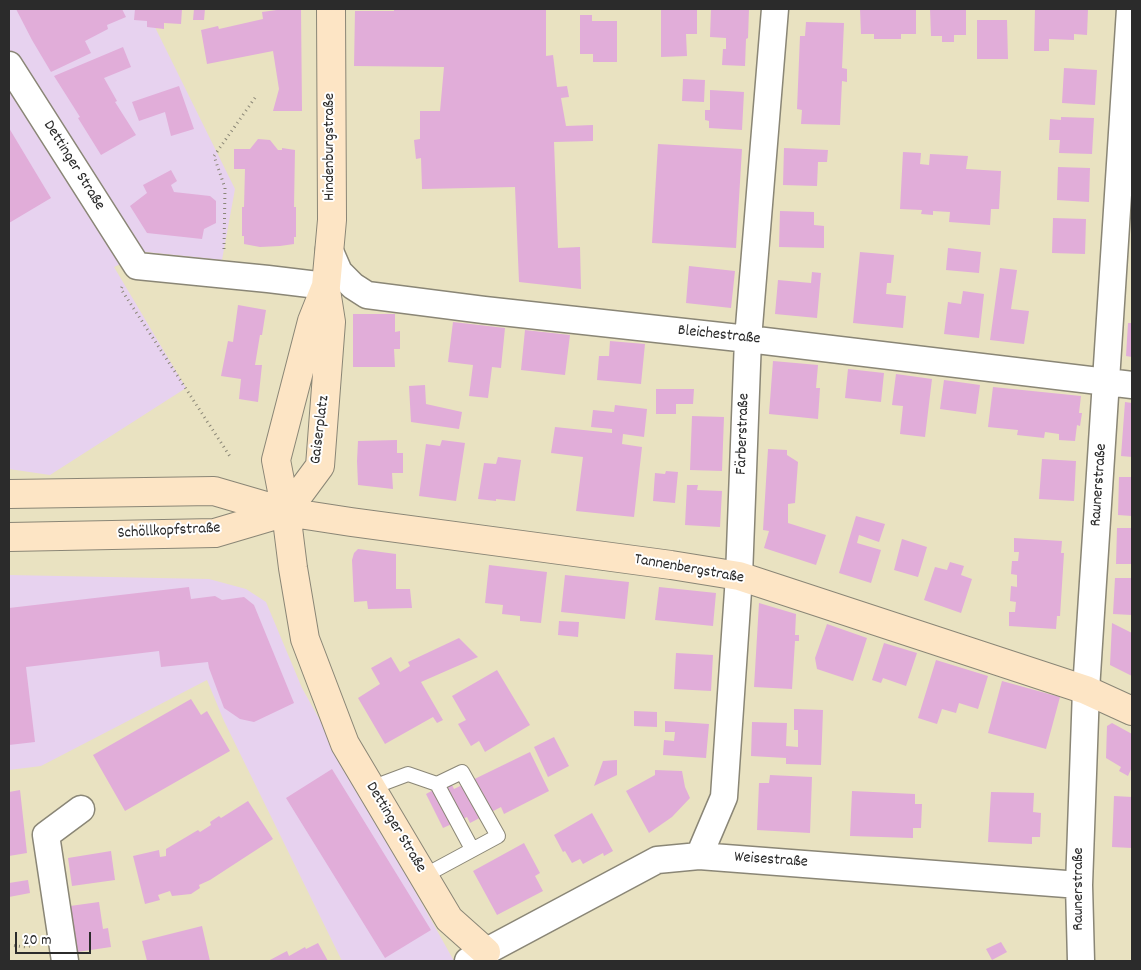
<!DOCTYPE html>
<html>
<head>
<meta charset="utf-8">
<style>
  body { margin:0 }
  #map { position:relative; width:1141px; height:970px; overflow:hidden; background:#e9e2c1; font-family:Dekko,sans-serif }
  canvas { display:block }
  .frame { position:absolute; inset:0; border:10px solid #2b2b2b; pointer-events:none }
  .scale { position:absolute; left:15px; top:932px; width:76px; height:22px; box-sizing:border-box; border:2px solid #2b2b2b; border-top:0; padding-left:6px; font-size:15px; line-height:18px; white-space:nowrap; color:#2b2b2b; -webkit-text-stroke:4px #fff; paint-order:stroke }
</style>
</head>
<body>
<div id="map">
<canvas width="1141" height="970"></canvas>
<div class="frame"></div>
<div class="scale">20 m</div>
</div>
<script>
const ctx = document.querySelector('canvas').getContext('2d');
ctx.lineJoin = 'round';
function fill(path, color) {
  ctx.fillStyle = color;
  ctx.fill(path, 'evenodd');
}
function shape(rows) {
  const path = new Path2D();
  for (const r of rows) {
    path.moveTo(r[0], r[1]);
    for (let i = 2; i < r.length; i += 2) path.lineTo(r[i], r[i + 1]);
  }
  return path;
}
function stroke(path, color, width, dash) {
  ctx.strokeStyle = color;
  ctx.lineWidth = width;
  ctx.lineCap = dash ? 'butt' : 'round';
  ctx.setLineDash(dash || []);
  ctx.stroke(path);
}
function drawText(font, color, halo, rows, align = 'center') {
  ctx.font = font + ' Dekko,sans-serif';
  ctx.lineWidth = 4;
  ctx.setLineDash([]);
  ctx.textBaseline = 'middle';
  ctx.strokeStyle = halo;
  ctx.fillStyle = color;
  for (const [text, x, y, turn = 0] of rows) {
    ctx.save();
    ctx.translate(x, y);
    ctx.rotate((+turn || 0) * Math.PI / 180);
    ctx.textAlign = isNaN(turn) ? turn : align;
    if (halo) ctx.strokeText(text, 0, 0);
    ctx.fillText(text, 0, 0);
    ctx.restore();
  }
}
fill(shape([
  [9,9,146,9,235,189,222,260,146,252,114,267,186,388,50,475,9,469],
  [9,575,209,579,246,589,266,602,302,688,454,961,342,961,224,721,207,680,41,766,9,770]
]), '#e7d2ef');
fill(shape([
  [16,9,122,9,126,17,107,25,108,29,85,41,91,53,51,72,32,40],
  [135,9,182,9,181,24,164,23,164,29,147,27,147,21,134,20],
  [194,9,205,9,204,20,193,20],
  [284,9,301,9,302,111,273,111,279,89,273,51,207,64,201,30,218,26,219,29,263,19,262,12],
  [394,9,546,9,546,56,553,55,557,87,567,86,569,97,561,98,566,126,593,125,593,141,554,142,558,248,580,247,581,289,519,282,515,187,422,189,421,158,416,159,414,140,420,139,420,111,440,111,444,67,354,66,355,11,394,11],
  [661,9,697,9,697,34,686,34,687,56,661,57],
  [711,9,749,9,748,38,746,39,745,66,722,65,723,49,726,49,726,38,710,37],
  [860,9,916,9,916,34,901,34,901,39,874,39,874,34,861,34],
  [930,9,966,9,966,35,954,35,954,42,942,42,942,36,931,36],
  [1035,9,1088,9,1087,35,1074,34,1074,40,1049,39,1049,51,1034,51],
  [580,15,592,15,592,21,617,21,617,62,593,62,593,54,580,54],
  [977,20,1007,20,1008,59,977,59],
  [806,22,844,23,842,68,847,69,847,82,842,81,840,125,801,124,802,110,797,109,800,36,805,36],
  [123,47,131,67,104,78,117,101,115,102,136,135,101,155,78,118,80,117,54,76],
  [1064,68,1097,70,1095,105,1062,103],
  [683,79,705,80,704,102,682,101],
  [179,86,194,129,171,136,165,112,139,121,132,102],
  [710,90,744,92,742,130,709,128,709,121,705,120,705,110,710,110],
  [1061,117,1094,118,1092,154,1059,153,1060,140,1049,140,1050,119,1061,120],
  [9,128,51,198,9,223],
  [258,139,270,140,278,150,282,150,282,148,295,150,294,207,296,207,296,237,294,237,294,244,280,246,260,247,244,244,244,236,242,236,242,207,244,207,245,169,234,169,234,149,250,149],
  [658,144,742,149,736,248,652,243],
  [784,148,828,150,827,162,818,162,817,186,783,185],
  [903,152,921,153,920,164,929,165,930,154,968,156,966,169,1001,171,999,209,991,209,990,225,949,222,950,212,933,211,933,215,921,214,922,210,900,209],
  [1058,167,1090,168,1089,202,1057,200],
  [171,170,177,181,171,185,174,192,210,196,216,201,216,223,204,229,202,239,147,233,130,206,147,193,143,185],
  [780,211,814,212,814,225,824,226,824,248,779,247],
  [1053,218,1086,219,1085,254,1052,253],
  [948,248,981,252,979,273,946,270],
  [860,252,894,255,891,283,887,283,886,294,906,296,903,328,853,323],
  [689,266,735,271,731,308,686,303],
  [1000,268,1017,270,1011,309,1029,311,1024,344,990,340],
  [812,272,821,273,817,318,775,314,778,280,811,283],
  [963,291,984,294,979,338,944,334,948,302,961,304],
  [238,305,266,310,262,335,260,335,255,365,262,365,258,402,239,399,241,379,221,376,228,341,233,342],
  [353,314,395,314,395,332,400,331,400,349,394,349,395,367,353,367],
  [453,322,505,328,501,368,492,367,488,398,469,396,473,365,448,362],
  [1128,323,1132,323,1132,357,1126,356],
  [525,330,570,335,565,375,521,370],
  [610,341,645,344,641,384,597,380,599,356,609,356],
  [773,361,818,365,816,388,820,388,818,419,769,414],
  [848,369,884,373,881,402,845,398],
  [896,374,932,379,925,437,900,434,903,406,892,405],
  [944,380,980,385,976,414,940,409],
  [425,385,426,404,462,412,459,429,411,422,409,386],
  [993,387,1081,396,1079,413,1082,413,1080,426,1077,425,1075,441,1059,440,1059,434,1045,432,1044,438,1017,435,1018,430,988,427],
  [656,389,694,389,693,404,676,404,676,414,656,414],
  [1125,402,1132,403,1132,457,1121,456],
  [615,405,647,409,644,437,623,434,622,444,642,447,634,517,576,511,583,457,551,453,555,427,612,433,612,429,591,427,593,410,614,412],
  [692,416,724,417,722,471,690,470],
  [397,440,397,453,403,453,403,473,392,473,393,489,358,485,357,461,358,441],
  [442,440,465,443,456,501,419,496,426,444,440,446],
  [768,449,787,450,787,455,798,462,795,503,788,504,788,523,826,535,816,565,764,548,769,531,763,530],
  [498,457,521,460,515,501,496,499,496,501,478,499,484,463,496,464],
  [1042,459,1076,461,1074,501,1039,499],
  [666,471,678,472,675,503,653,501,655,473,665,474],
  [1119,477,1132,477,1132,516,1118,515],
  [687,485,698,485,697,490,722,491,720,527,685,525],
  [856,516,885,524,879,542,859,535,857,543,881,550,871,583,839,573],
  [1117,528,1132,528,1132,564,1116,564],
  [1014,538,1062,541,1061,553,1064,553,1060,616,1057,616,1056,629,1009,626,1009,612,1015,612,1016,602,1010,601,1011,586,1017,587,1017,575,1011,574,1012,561,1018,561,1019,552,1014,552],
  [902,539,927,547,918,577,894,570],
  [358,549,396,554,396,589,410,589,412,608,368,609,367,601,354,602,352,560,354,553],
  [950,562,964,566,961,575,972,579,961,613,924,600,935,567,947,570],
  [489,565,547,572,541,623,520,621,520,616,502,614,503,605,485,603],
  [565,575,629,582,625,619,561,612],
  [1115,578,1132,578,1132,615,1113,614],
  [189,587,191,599,215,596,222,600,244,597,254,605,294,703,254,722,240,719,224,708,209,668,208,662,161,667,159,651,26,667,35,742,9,745,9,608],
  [659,587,716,593,713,626,655,620],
  [759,603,796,614,795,635,799,635,799,641,795,641,792,689,754,687],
  [559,621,579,622,578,637,558,635],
  [1112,623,1132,633,1132,676,1110,665],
  [827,624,867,638,853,681,817,669,815,658],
  [459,638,478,657,421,682,443,720,437,723,433,717,385,744,358,698,380,684,371,668,391,657,400,672,410,666,408,662],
  [884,643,917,653,906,686,883,678,881,683,872,680],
  [676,653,713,655,711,691,674,689],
  [936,660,988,676,978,709,959,703,956,713,942,709,937,724,918,718],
  [497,670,530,725,485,752,479,741,471,746,458,724,466,720,452,696],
  [1002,681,1060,697,1046,749,988,733],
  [191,699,201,715,207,711,230,751,125,811,93,755],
  [794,709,823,710,821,765,786,764,786,758,751,756,752,722,787,723,786,746,798,747,798,730,794,730],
  [634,711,657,712,657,727,634,726],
  [665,721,709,724,706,758,663,755,664,740,674,741,675,732,665,732],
  [1112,723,1132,734,1132,767,1128,776,1119,771,1121,767,1106,758,1107,726],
  [554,737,569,766,548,777,534,747],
  [530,752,549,791,504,814,501,807,470,823,467,817,443,828,426,794,450,781,454,789],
  [617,760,617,775,594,786,603,761],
  [332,769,431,930,385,958,286,798],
  [655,770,682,771,685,787,690,798,672,817,649,833,626,791,655,775],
  [770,775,812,777,810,833,757,830,759,783,769,783],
  [20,790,27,853,9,856,9,792],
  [852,791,915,794,915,804,922,804,921,828,913,828,913,838,850,836],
  [991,792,1034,793,1033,812,1041,813,1040,837,1032,837,1032,844,988,842],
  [1114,796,1132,797,1132,848,1112,847],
  [248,801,273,839,210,880,199,885,200,888,191,894,172,896,170,891,158,895,160,900,145,904,133,856,159,850,160,857,166,856,166,849,198,830,200,832,211,825,210,822,219,816,221,818],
  [592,813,613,851,604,856,603,853,583,864,580,859,572,863,565,851,563,852,554,835],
  [524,843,540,873,535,876,543,891,497,915,473,871],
  [111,851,115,880,72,886,68,858],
  [28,880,30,893,9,897,9,883],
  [99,902,103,929,108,928,111,947,77,952,70,906],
  [202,926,210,961,147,961,142,941],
  [1001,942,1007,952,992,960,986,949],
  [318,943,328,961,268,961,287,951,289,956,305,947,306,949]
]), '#e1add9');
const lane = shape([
  [384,783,408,774,437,784,462,772,498,836,435,870],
  [437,784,472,849]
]);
const street = shape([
  [9,65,137,266,268,279,326,286],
  [329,249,339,272,353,286,367,295,484,310,748,339,1132,385],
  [699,856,724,797,739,576,748,339,775,9],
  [65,961,46,835,81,809],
  [468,961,657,860,699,856,1079,885],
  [1081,961,1079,885,1086,690,1130,9]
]);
const secondary = shape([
  [331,9,332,220,326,286,312,321,276,460,286,512,293,568,305,639,345,744,449,919,486,952],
  [9,494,214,491,286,512,351,522,671,565,739,576,1086,690,1132,711],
  [286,512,320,466,331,322,326,290],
  [9,537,215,533,286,512]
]);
stroke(lane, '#8a8676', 16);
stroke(street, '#8a8676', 29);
stroke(secondary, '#8a8676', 30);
stroke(shape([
  [224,249,225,188,214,156,257,95],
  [122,287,121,289,231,458],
  [9,945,26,947,37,944]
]), '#8a8676', 3, [1, 4]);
stroke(lane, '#fff', 14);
stroke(street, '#fff', 26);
stroke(secondary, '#fde5c5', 28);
drawText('16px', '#2b2b2b', '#fff', [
  ["Hindenburgstraße",331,147,-90],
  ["Dettinger Straße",73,166,58],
  ["Bleichestraße",719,336,6],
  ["Gaiserplatz",321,430,-83],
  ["Färberstraße",744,434,-88],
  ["Raunerstraße",1100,485,-86],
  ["Schöllkopfstraße",169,532,-3],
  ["Tannenbergstraße",689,570,10],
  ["Dettinger Straße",395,828,59],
  ["Weisestraße",771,861,4],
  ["Raunerstraße",1080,889,-90]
]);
</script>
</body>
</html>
